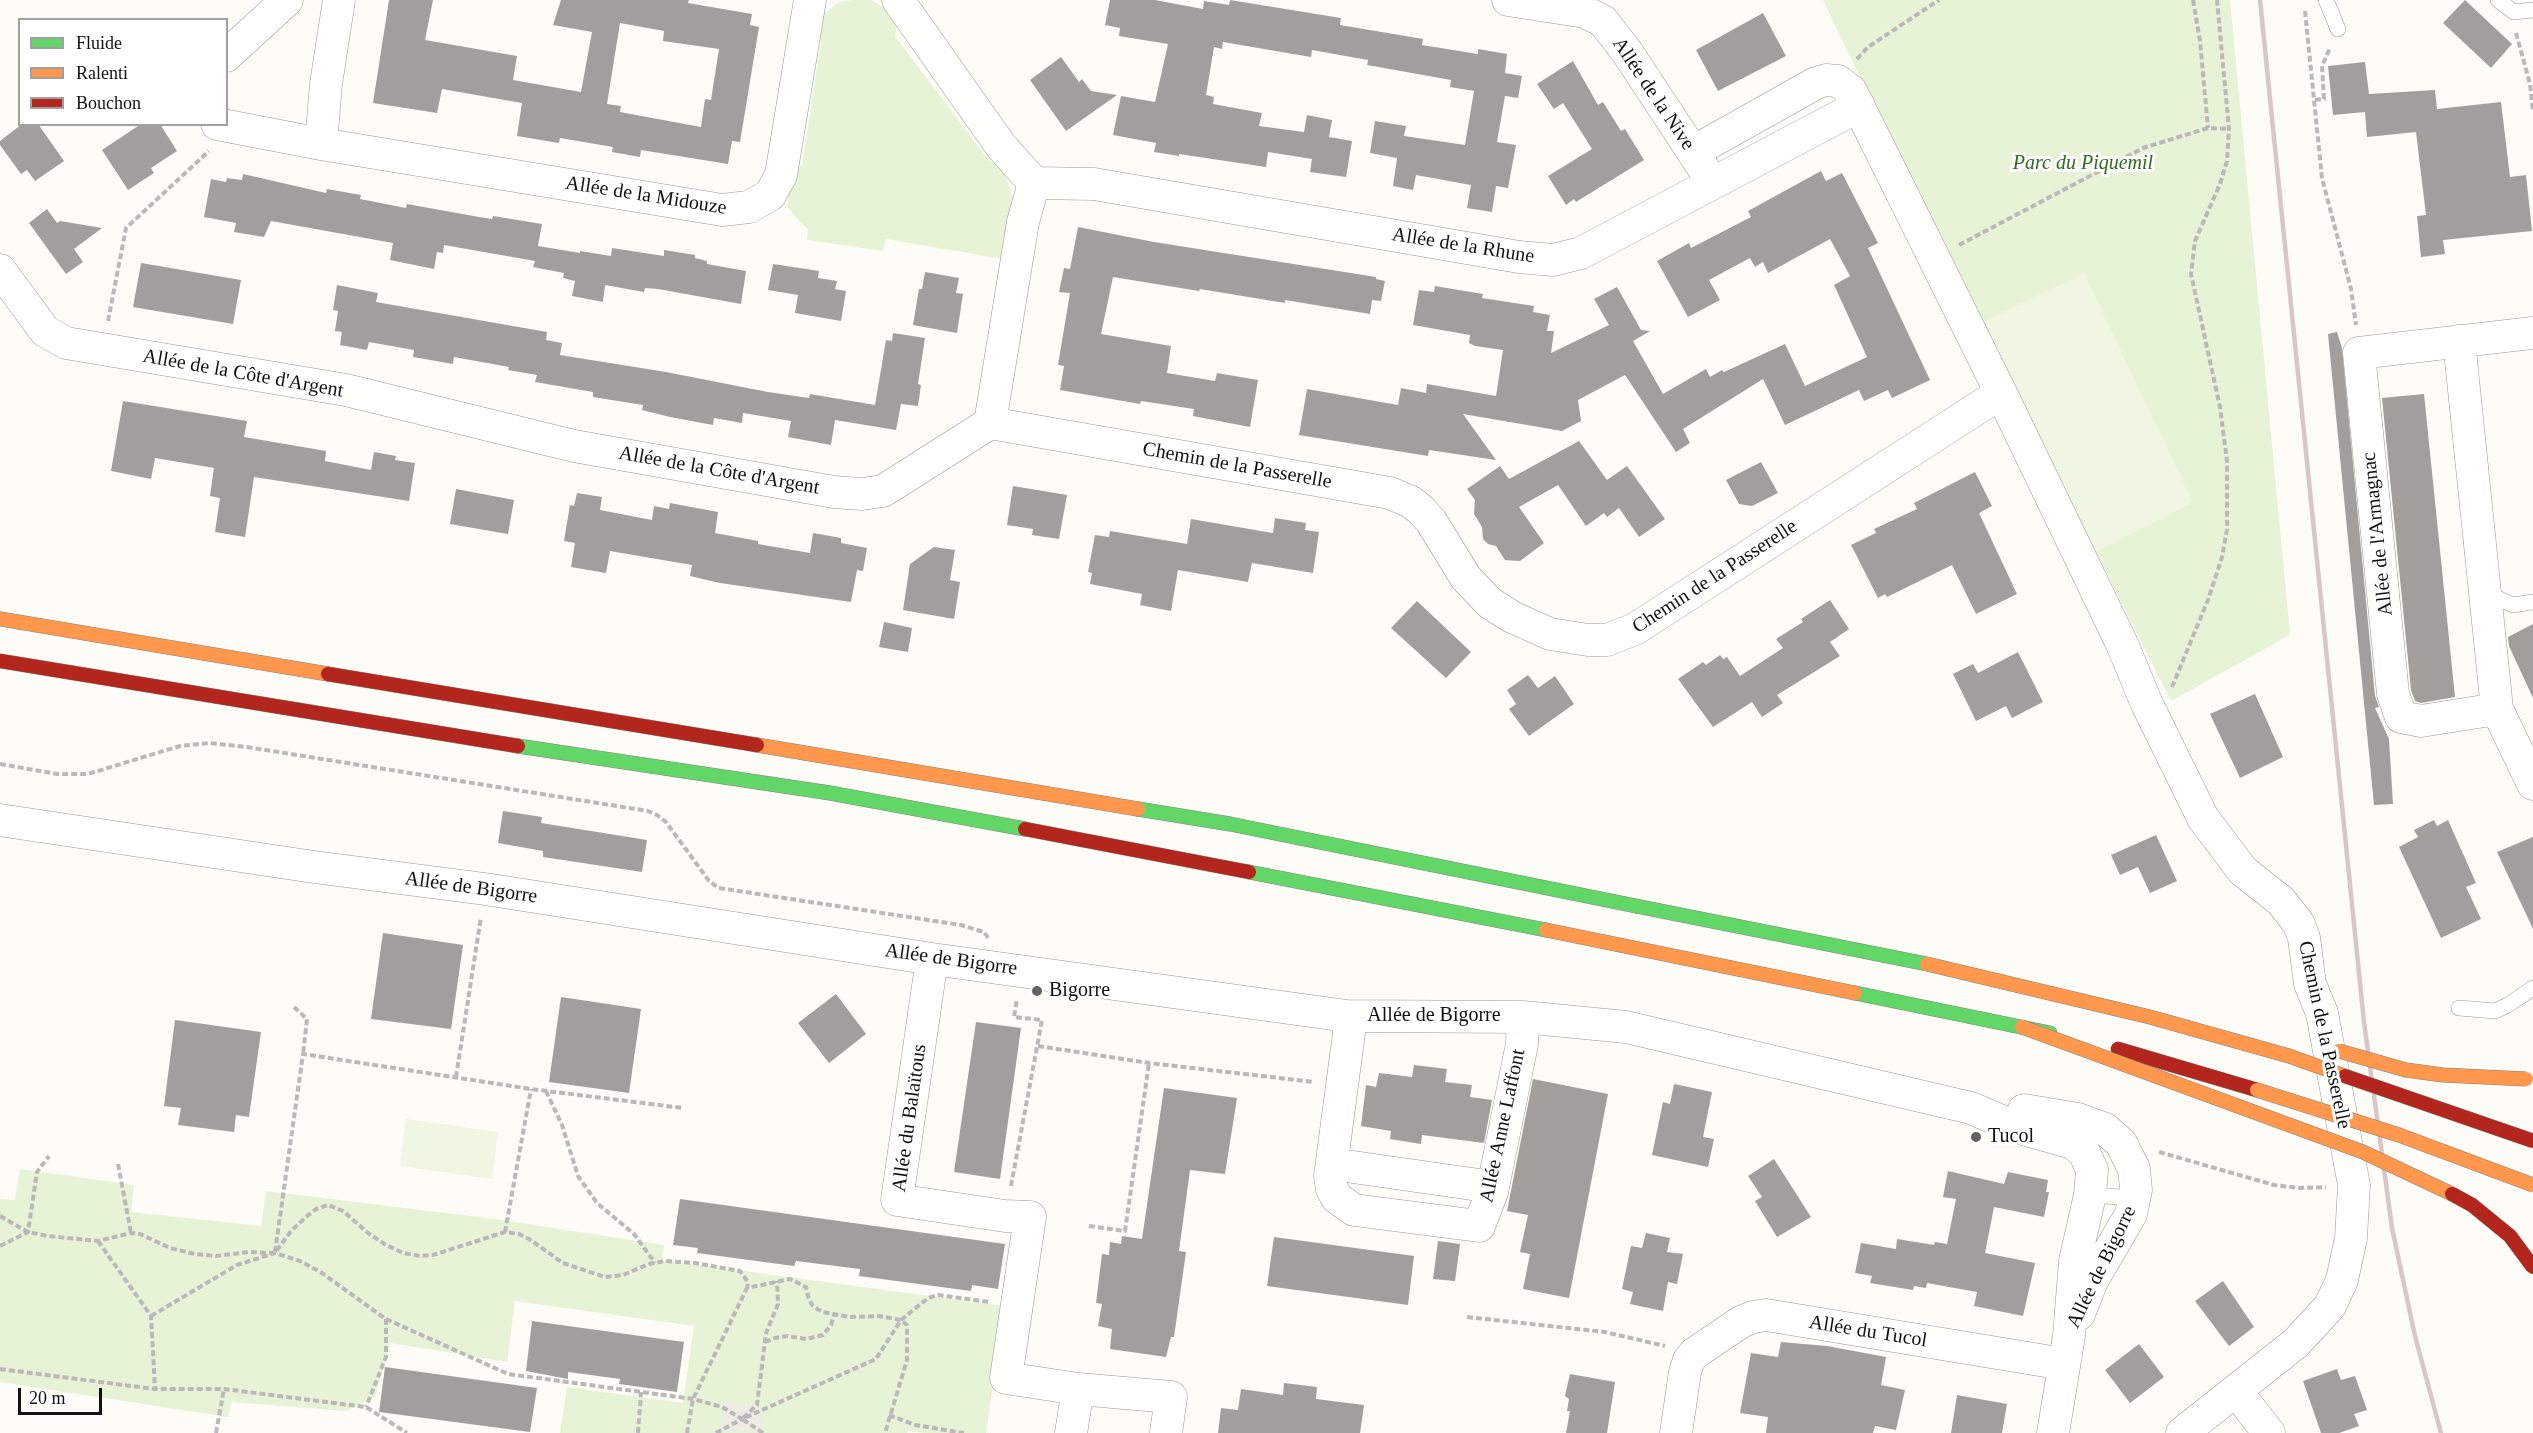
<!DOCTYPE html>
<html>
<head>
<meta charset="utf-8">
<style>
  body { margin:0 }
  #map { position:relative; width:2533px; height:1433px; overflow:hidden; background:#fdfcf7; font-family:"Times New Roman",serif }
  canvas { display:block }
  .legend { position:absolute; left:18px; top:18px; width:210px; height:108px; box-sizing:border-box; background:#fff; border:2px solid #a0a0a0; margin:0; padding:8px 10px; list-style:none; font-size:18px; color:#111 }
  .legend li { display:flex; align-items:center; gap:12px; height:30px }
  .legend b { width:30px; border:2px solid #a0a0a0 }
  .scale { position:absolute; left:18px; top:1388px; width:84px; height:27px; box-sizing:border-box; border:3px solid #111; border-top:0; padding-left:8px; font-size:18px; line-height:21px; white-space:nowrap; color:#111; -webkit-text-stroke:4px #fff; paint-order:stroke }
</style>
</head>
<body>
<div id="map">
<canvas width="2533" height="1433"></canvas>
<ul class="legend">
<li><b style="height:8px;background:#63d668"></b>Fluide</li>
<li><b style="height:8px;background:#ff974d"></b>Ralenti</li>
<li><b style="height:8px;background:#b3261e"></b>Bouchon</li>
</ul>
<div class="scale">20 m</div>
</div>
<script>
const ctx = document.querySelector('canvas').getContext('2d');
ctx.lineJoin = 'round';
function fill(path, color) {
  ctx.fillStyle = color;
  ctx.fill(path, 'evenodd');
}
function shape(rows) {
  const path = new Path2D();
  for (const r of rows) {
    path.moveTo(r[0], r[1]);
    for (let i = 2; i < r.length; i += 2) path.lineTo(r[i], r[i + 1]);
  }
  return path;
}
function stroke(path, color, width, dash) {
  ctx.strokeStyle = color;
  ctx.lineWidth = width;
  ctx.lineCap = dash ? 'butt' : 'round';
  ctx.setLineDash(dash || []);
  ctx.stroke(path);
}
function drawText(font, color, halo, rows, align = 'center') {
  ctx.font = font + ' "Times New Roman",serif';
  ctx.lineWidth = 6;
  ctx.setLineDash([]);
  ctx.textBaseline = 'middle';
  ctx.strokeStyle = halo;
  ctx.fillStyle = color;
  for (const [text, x, y, turn = 0] of rows) {
    ctx.save();
    ctx.translate(x, y);
    ctx.rotate((+turn || 0) * Math.PI / 180);
    ctx.textAlign = isNaN(turn) ? turn : align;
    if (halo) ctx.strokeText(text, 0, 0);
    ctx.fillText(text, 0, 0);
    ctx.restore();
  }
}
fill(shape([
  [852,0,872,0,885,9,897,25,895,36,989,161,1001,162,1013,199,1003,259,886,239,883,251,807,240,808,230,787,207,792,171,802,165,821,42,815,33,821,16,839,2],
  [1823,0,2230,0,2290,635,2171,701,1899,159],
  [20,1169,134,1185,131,1212,261,1226,266,1191,495,1219,664,1245,662,1260,1004,1306,986,1433,925,1433,908,1431,907,1433,560,1433,567,1387,683,1403,694,1326,515,1301,507,1362,390,1343,375,1397,345,1411,231,1402,228,1417,0,1382,0,1199,15,1200]
]), '#e7f3d7');
fill(shape([
  [2084,273,2193,502,2096,552,1981,323],
  [406,1119,498,1132,492,1179,400,1166]
]), '#f0f6e1');
fill(shape([
  [723,1402,763,1406,760,1433,720,1431]
]), '#edebe2');
fill(shape([
  [389,0,433,0,425,40,517,56,513,80,581,92,592,32,553,25,561,0,689,0,688,3,752,14,750,25,759,27,740,142,732,141,728,164,641,150,640,157,612,152,613,147,560,138,559,143,517,136,522,103,442,89,437,113,373,103],
  [620,23,664,31,663,41,719,49,711,100,705,99,701,127,620,112,621,106,607,104],
  [1110,0,1155,0,1203,9,1204,1,1229,5,1230,0,1341,18,1340,25,1423,39,1422,45,1478,54,1478,49,1507,54,1505,73,1522,76,1518,98,1505,96,1497,142,1516,145,1508,188,1496,186,1492,212,1467,208,1471,185,1416,175,1413,190,1393,186,1397,158,1370,153,1375,121,1406,126,1404,136,1465,145,1474,91,1450,87,1451,80,1367,65,1368,60,1312,50,1311,57,1223,42,1222,49,1214,47,1206,95,1214,97,1213,104,1262,113,1259,126,1304,132,1307,115,1332,120,1329,137,1352,141,1346,177,1310,172,1312,159,1268,152,1266,167,1179,154,1179,156,1154,152,1156,143,1113,135,1121,96,1155,102,1168,44,1119,36,1120,28,1105,25],
  [2465,0,2512,44,2491,68,2443,23],
  [1763,13,1786,56,1718,91,1696,50],
  [1061,57,1079,82,1082,79,1091,91,1117,95,1066,131,1030,80],
  [1573,61,1598,105,1603,102,1621,131,1625,129,1644,160,1576,202,1574,199,1566,205,1548,176,1592,149,1563,103,1554,109,1537,84],
  [2365,62,2369,94,2435,90,2437,109,2501,102,2510,177,2526,175,2532,231,2443,240,2445,254,2421,257,2417,216,2426,215,2416,132,2367,137,2365,112,2333,115,2328,66],
  [22,124,38,124,64,161,35,181,27,170,21,174,0,145,0,141],
  [141,124,160,124,177,151,151,168,154,173,128,190,102,150],
  [1821,171,1826,181,1842,173,1878,243,1868,248,1930,380,1892,398,1888,390,1864,401,1859,390,1785,425,1763,379,1683,429,1690,443,1676,452,1625,375,1578,400,1581,421,1562,431,1463,414,1496,460,1429,450,1428,456,1299,435,1307,389,1398,405,1401,388,1426,393,1427,384,1496,396,1503,350,1475,346,1469,343,1470,335,1413,325,1419,290,1434,292,1435,286,1483,294,1482,298,1534,306,1533,312,1550,315,1547,331,1554,331,1551,353,1609,325,1594,299,1617,287,1641,330,1650,331,1633,341,1663,394,1706,369,1710,377,1722,370,1724,372,1785,344,1805,386,1867,357,1834,285,1850,276,1830,239,1768,273,1763,262,1755,267,1750,258,1709,280,1720,300,1688,317,1657,261,1689,243,1691,248,1751,217,1748,211],
  [243,174,326,193,327,189,361,195,360,199,406,208,407,204,479,217,492,219,493,216,542,224,538,246,580,253,580,251,611,256,612,248,664,256,664,250,695,255,695,258,707,261,707,264,746,271,741,304,658,289,645,288,644,292,605,285,603,302,572,296,575,281,563,278,564,273,533,267,535,261,444,245,443,253,437,252,434,269,390,260,393,243,271,221,264,237,234,232,236,223,204,217,211,179,226,182,227,178,242,180],
  [47,209,57,223,60,221,102,228,74,249,83,262,66,274,29,223],
  [1078,227,1154,242,1376,277,1376,279,1385,281,1381,301,1372,300,1370,314,1285,300,1285,303,1200,289,1199,291,1113,277,1101,334,1171,346,1167,373,1215,381,1217,373,1258,380,1250,427,1193,416,1194,409,1141,401,1140,404,1060,390,1064,366,1058,365,1070,293,1059,292,1064,268,1070,269],
  [141,263,241,280,233,324,133,307],
  [773,264,819,271,818,278,837,281,835,289,846,291,841,321,795,313,798,295,768,290],
  [925,272,959,278,956,293,963,294,957,333,913,325,919,289,922,289],
  [337,285,378,293,376,302,547,332,546,340,562,343,560,355,666,372,768,392,809,398,810,394,875,405,886,340,892,341,893,333,925,338,918,384,921,385,918,406,901,404,896,430,835,420,831,445,788,437,791,421,743,413,742,423,714,418,713,425,670,417,642,410,643,405,593,397,593,392,535,382,537,375,508,370,509,367,454,357,453,364,413,357,414,350,369,342,367,350,340,345,342,332,335,331,338,311,333,310],
  [2337,332,2342,348,2375,696,2379,707,2375,708,2389,739,2393,804,2374,805,2328,334],
  [2424,394,2455,697,2421,703,2415,701,2411,690,2382,398],
  [123,401,247,421,244,437,326,451,325,461,371,470,374,452,396,456,395,460,415,463,409,501,254,477,245,537,215,532,220,498,210,496,214,468,155,458,151,479,111,471],
  [1579,441,1607,480,1627,466,1665,519,1639,537,1619,508,1607,517,1604,513,1586,526,1558,485,1519,507,1544,543,1520,561,1505,560,1496,546,1488,544,1483,539,1482,527,1474,514,1475,500,1467,489,1500,466,1509,479],
  [1761,462,1778,493,1752,506,1739,504,1726,480],
  [1975,472,1992,506,1979,513,2017,594,1976,614,1952,565,1887,597,1885,594,1878,598,1851,545,1876,533,1874,529,1917,509,1914,503],
  [1013,486,1067,495,1059,539,1032,535,1033,529,1007,525],
  [456,489,514,500,508,534,450,524],
  [577,493,602,497,600,510,652,520,654,506,669,509,670,503,718,512,715,533,758,541,758,544,810,553,813,533,841,538,841,543,867,548,863,571,857,570,851,602,720,583,690,576,692,565,610,551,606,573,571,567,575,543,564,541,570,505,574,506],
  [1275,518,1306,523,1305,530,1319,532,1313,573,1252,563,1248,582,1178,570,1171,611,1140,605,1142,594,1090,584,1092,573,1088,572,1095,535,1109,537,1110,531,1187,544,1191,519,1273,533],
  [934,547,955,550,950,580,960,582,954,619,903,610,910,564],
  [1830,600,1849,629,1830,642,1840,656,1777,695,1783,703,1762,717,1752,702,1713,727,1678,679,1703,662,1706,665,1720,655,1723,659,1727,657,1740,676,1783,648,1776,639,1803,622,1801,619],
  [1417,601,1471,652,1446,678,1391,628],
  [884,622,912,628,908,652,879,647],
  [2533,624,2533,698,2509,646,2508,637],
  [2018,652,2043,702,2012,718,2006,706,1976,721,1953,674,1973,664,1978,673],
  [1528,675,1538,688,1555,676,1574,704,1529,736,1509,709,1516,704,1507,690],
  [2255,694,2283,757,2240,778,2210,714],
  [503,811,542,817,541,823,647,840,642,872,543,857,543,851,498,843],
  [2434,820,2437,826,2448,820,2476,883,2466,887,2481,919,2441,938,2399,847,2418,837,2414,830],
  [2156,835,2177,881,2150,893,2138,867,2120,875,2111,855],
  [2533,837,2533,929,2497,852],
  [383,933,463,945,451,1029,371,1019],
  [836,994,866,1034,829,1063,798,1023],
  [561,997,641,1009,629,1093,549,1082],
  [175,1020,261,1032,249,1117,236,1115,234,1132,178,1125,181,1108,164,1106],
  [976,1022,1021,1028,1000,1179,954,1172],
  [1414,1065,1447,1069,1445,1082,1472,1085,1470,1097,1492,1100,1484,1143,1422,1135,1421,1144,1390,1139,1391,1131,1361,1126,1366,1085,1376,1087,1379,1073,1412,1077],
  [1533,1079,1608,1094,1569,1298,1523,1289,1530,1254,1520,1252,1528,1215,1507,1211],
  [1674,1084,1712,1092,1703,1137,1714,1139,1708,1167,1652,1155,1663,1102,1670,1104],
  [1164,1088,1237,1098,1225,1174,1190,1170,1179,1251,1186,1252,1174,1337,1171,1337,1166,1357,1110,1349,1112,1329,1098,1326,1102,1304,1096,1303,1102,1254,1109,1255,1110,1242,1121,1244,1122,1236,1142,1239],
  [1774,1159,1811,1217,1777,1237,1755,1201,1762,1197,1748,1176],
  [1948,1171,2004,1184,2008,1172,2048,1180,2046,1192,2049,1192,2044,1217,1994,1207,1985,1253,2035,1263,2023,1316,1974,1306,1977,1292,1927,1283,1926,1288,1914,1286,1913,1290,1870,1283,1872,1276,1855,1273,1861,1243,1896,1249,1897,1239,1934,1245,1935,1242,1947,1244,1956,1199,1943,1197],
  [680,1199,1005,1244,998,1289,972,1285,971,1291,859,1276,860,1269,796,1261,794,1266,697,1253,698,1248,673,1245],
  [1646,1233,1670,1238,1667,1252,1683,1254,1677,1284,1668,1282,1663,1311,1630,1304,1633,1292,1622,1289,1631,1246,1642,1248],
  [1274,1237,1414,1256,1408,1305,1267,1286],
  [1438,1241,1460,1244,1455,1281,1433,1279],
  [2223,1281,2254,1327,2229,1346,2195,1301],
  [532,1321,684,1342,677,1392,619,1384,620,1379,568,1372,568,1379,526,1371],
  [1781,1342,1827,1346,1886,1357,1881,1385,1905,1390,1896,1430,1875,1426,1873,1433,1766,1433,1768,1417,1740,1413,1751,1353,1778,1357],
  [2139,1344,2164,1377,2130,1403,2105,1370],
  [385,1367,537,1388,530,1432,379,1412],
  [2337,1369,2341,1380,2355,1376,2367,1410,2354,1414,2359,1426,2339,1433,2321,1433,2303,1381],
  [1570,1374,1615,1382,1607,1433,1566,1433,1570,1411,1567,1411,1569,1399,1565,1396],
  [1284,1383,1317,1387,1316,1399,1364,1405,1360,1433,1218,1433,1221,1408,1238,1410,1241,1389,1283,1395],
  [1957,1395,2007,1404,2002,1433,1951,1433]
]), '#a19f9c');
const lane = shape([
  [2326,0,2338,29],
  [2498,0,2514,12,2533,10],
  [2486,593,2513,605,2533,602],
  [2459,1008,2495,1011,2508,1005,2533,988],
  [2090,1195,2135,1198]
]);
const street = shape([
  [1508,0,1585,12,1603,21,1627,52,1704,169],
  [226,56,287,0],
  [217,124,321,144,326,84,339,0],
  [321,144,722,210,749,207,770,195,781,175,810,0],
  [1693,152,1816,83,1826,80,1838,81,1851,91,2001,393,2122,644,2147,704,2203,818,2243,871,2281,901,2299,924,2304,938,2310,984,2322,1013,2354,1185,2351,1238,2342,1280,2330,1306,2296,1343,2182,1433],
  [1034,183,1094,184,1519,257,1553,260,1581,253,1859,106],
  [0,270,45,331,66,343,346,390,574,446,834,492,862,494,883,491,990,423,1023,222,1034,183,1001,146,898,0],
  [2459,341,2497,709,2533,784],
  [990,423,1390,493,1411,502,1421,510,1431,521,1466,578,1490,603,1512,617,1550,634,1588,640,1607,640,1635,629,2001,393],
  [2497,709,2421,721,2401,717,2393,694,2359,353,2533,333],
  [0,820,314,867,485,889,932,959,1347,1016,1523,1017,1626,1027,1971,1108,2013,1126,2073,1143,2084,1152,2092,1170,2090,1195,2075,1261,2069,1336,2053,1433],
  [932,959,897,1200,1005,1216,1030,1217,1006,1378,1078,1389],
  [1347,1016,1349,1033,1330,1176,1332,1189,1337,1198,1354,1210,1479,1226,1492,1192,1522,1044,1523,1017],
  [2024,1110,2078,1119,2105,1129,2121,1143,2134,1169,2136,1190,2131,1214,2092,1281,2079,1314],
  [1332,1164,1493,1187],
  [2236,1391,2269,1433],
  [1071,1433,1078,1389,1171,1397,1166,1433],
  [1676,1433,1685,1372,1689,1360,1695,1353,1741,1322,1753,1317,1766,1315,2064,1364]
]);
const fast = shape([
  [518,746,830,793,1025,829],
  [1138,809,1230,824,1636,906],
  [1249,872,1546,930],
  [1855,993,2050,1033]
]);
const slow = shape([
  [0,619,328,674],
  [757,745,1138,809],
  [1546,930,1855,993]
]);
const jam = shape([
  [0,661,518,746],
  [328,674,757,745],
  [1025,829,1249,872],
  [2118,1049,2257,1090]
]);
stroke(lane, '#979795', 16);
stroke(street, '#979795', 33);
stroke(fast, '#858482', 15);
stroke(slow, '#858482', 15);
stroke(jam, '#858482', 15);
stroke(shape([
  [2193,0,2200,41,2208,128],
  [2305,11,2322,178,2351,289,2356,325],
  [2516,33,2530,84,2533,111],
  [1857,59,1868,47,1939,0],
  [2315,100,2324,99,2322,66,2330,48],
  [1959,245,2143,148,2208,128,2229,129],
  [108,321,126,228,209,151],
  [2172,687,2208,600,2222,557,2227,529,2227,461,2220,407,2191,274,2195,241,2220,184,2227,161,2229,129,2217,0],
  [0,764,57,774,88,774,180,746,209,743,247,747,648,811,657,815,666,822,709,881,719,888,961,925,984,932,988,938],
  [294,1007,307,1019,303,1054],
  [1038,1046,1149,1063,1314,1082],
  [456,1077,481,917],
  [546,1091,562,1125,578,1176,597,1203,634,1234,655,1263],
  [2159,1152,2274,1185,2300,1188,2326,1187],
  [118,1164,131,1233],
  [1011,1186,1042,1020,1014,1017,1017,999],
  [0,1216,28,1232,48,1236,98,1241,131,1233,140,1234,170,1248,195,1254,216,1256,249,1252,275,1253,291,1231,307,1216,316,1209,328,1205,343,1211,368,1233,386,1245,403,1253,420,1256,433,1255,505,1232,519,1234,529,1239,563,1263,605,1277,623,1275,649,1264,665,1261,695,1263,740,1271,748,1282,747,1288,790,1279,806,1287,809,1300,813,1306,822,1312,850,1317,879,1316,901,1320,907,1325,907,1360,885,1433],
  [1089,1226,1125,1231,1149,1063],
  [505,1232,531,1089],
  [98,1241,151,1316,155,1389],
  [0,1246,28,1232,37,1172,49,1156],
  [275,1252,303,1054,531,1089,683,1108],
  [151,1316,237,1265,275,1253,300,1261,322,1273,386,1319,386,1357,366,1407],
  [1467,1317,1605,1332,1665,1346],
  [386,1319,508,1374,693,1399,722,1407,742,1419,876,1359,901,1320,928,1298,938,1295,990,1302],
  [765,1342,775,1338,787,1336,806,1339,823,1335,831,1325,834,1315],
  [0,1369,155,1389,224,1389,366,1407,407,1433],
  [889,1415,915,1425,964,1433],
  [216,1433,224,1389],
  [638,1433,641,1392],
  [687,1433,693,1399,747,1288],
  [716,1433,742,1419],
  [763,1433,742,1419,757,1405,766,1333,778,1304,777,1281]
]), '#b9b9b8', 4, [6, 3]);
stroke(lane, '#fffffe', 15);
stroke(street, '#fffffe', 32);
stroke(fast, '#63d668', 14);
stroke(slow, '#ff974d', 14);
stroke(jam, '#b3261e', 14);
stroke(shape([
  [2260,0,2364,1022,2392,1228,2415,1336,2441,1433]
]), '#d9c6c7', 4.5);
const fastBridge = shape([
  [1636,906,1927,964]
]);
const slowBridge = shape([
  [1927,964,2150,1017,2289,1056,2345,1076],
  [2022,1027,2363,1152,2452,1194],
  [2339,1051,2406,1070,2443,1075,2526,1079],
  [2257,1090,2399,1135,2533,1185]
]);
const jamBridge = shape([
  [2345,1076,2533,1141],
  [2452,1194,2472,1205,2510,1236,2533,1267]
]);
stroke(fastBridge, '#858482', 15, []);
stroke(slowBridge, '#858482', 15, []);
stroke(jamBridge, '#858482', 15, []);
stroke(fastBridge, '#63d668', 14);
stroke(slowBridge, '#ff974d', 14);
stroke(jamBridge, '#b3261e', 14);
for (const [x, y, r, color] of [
  [1037,991,6,"#646362"],
  [1976,1137,6,"#646362"]
]) {
  const dot = new Path2D();
  dot.arc(x, y, r, 0, 2 * Math.PI);
  ctx.fillStyle = color;
  ctx.fill(dot);
  stroke(dot, '#fff', 2);
}
drawText('20px', '#111', '#fff', [
  ["Allée de la Nive",1653,94,56],
  ["Allée de la Midouze",646,196,9],
  ["Allée de la Rhune",1463,246,9],
  ["Allée de la Côte d'Argent",243,374,10],
  ["Chemin de la Passerelle",1237,466,10],
  ["Allée de la Côte d'Argent",719,471,10],
  ["Allée de l'Armagnac",2378,534,-96],
  ["Chemin de la Passerelle",1715,577,-33],
  ["Allée de Bigorre",471,888,8],
  ["Allée de Bigorre",951,960,8],
  ["Allée de Bigorre",1434,1016],
  ["Chemin de la Passerelle",2324,1035,78],
  ["Allée du Balaïtous",910,1118,-82],
  ["Allée Anne Laffont",1503,1126,-78],
  ["Allée de Bigorre",2102,1267,-64],
  ["Allée du Tucol",1868,1332,9]
]);
drawText('italic 20px', '#2f6b1f', '#fff', [
  ["Parc du Piquemil",2083,164]
]);
drawText('20px', '#111', '#fff', [
  ["Bigorre",1049,991],
  ["Tucol",1988,1137]
], 'left');
</script>
</body>
</html>
